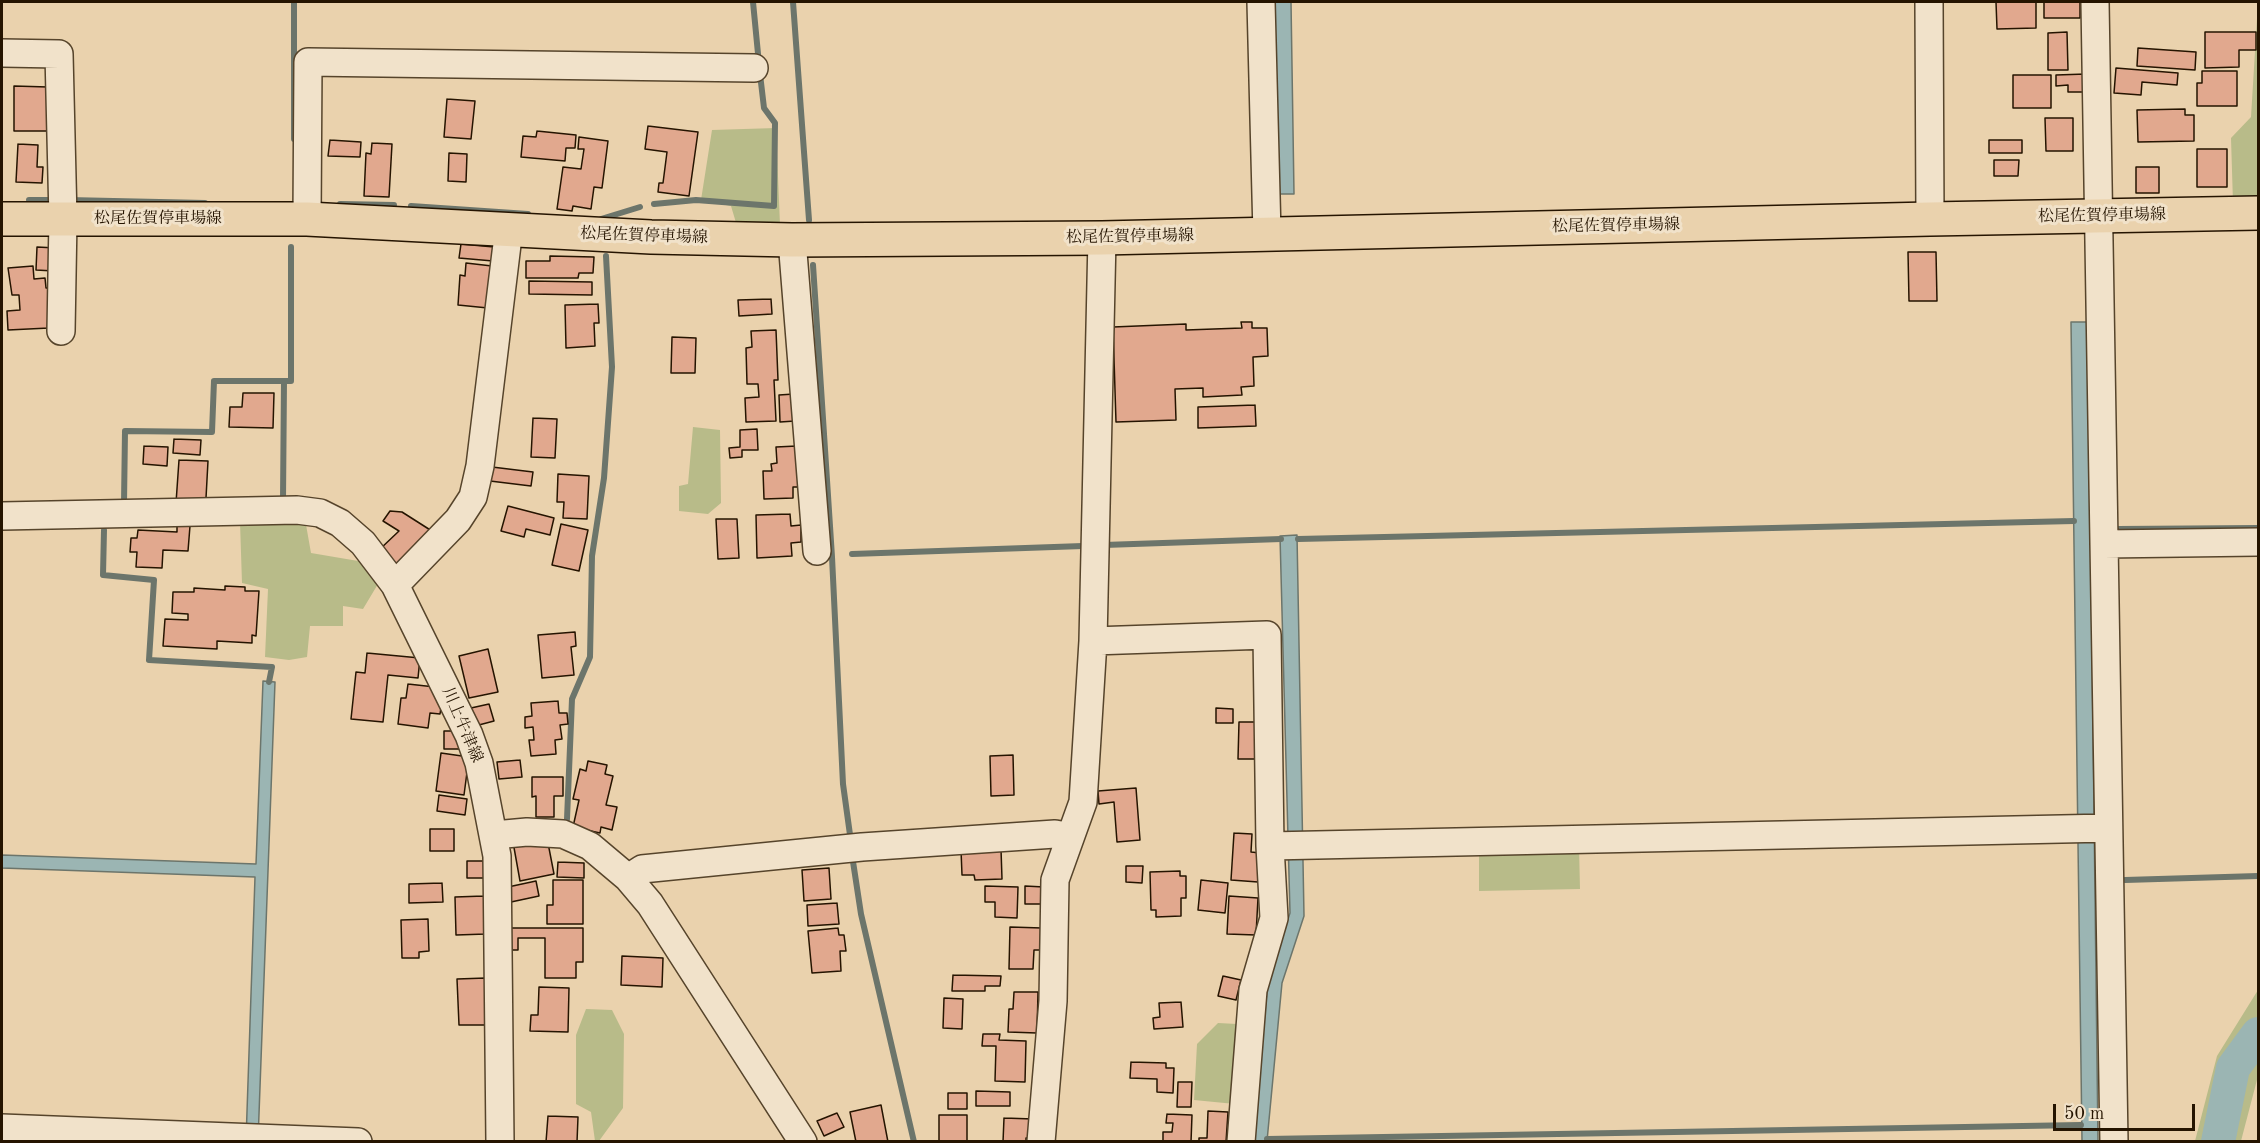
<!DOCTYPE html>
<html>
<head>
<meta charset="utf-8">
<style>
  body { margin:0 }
  #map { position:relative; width:2260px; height:1143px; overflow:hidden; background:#ead2ad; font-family:"Old Standard TT",serif }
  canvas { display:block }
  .frame { position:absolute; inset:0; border:3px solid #251400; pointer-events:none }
  .scale { position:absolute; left:2053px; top:1104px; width:142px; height:27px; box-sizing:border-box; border:3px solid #251400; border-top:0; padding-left:8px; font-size:18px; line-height:21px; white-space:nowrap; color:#251400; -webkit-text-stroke:4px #f1e2ca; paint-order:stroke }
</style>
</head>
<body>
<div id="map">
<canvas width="2260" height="1143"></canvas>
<div class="frame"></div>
<div class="scale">50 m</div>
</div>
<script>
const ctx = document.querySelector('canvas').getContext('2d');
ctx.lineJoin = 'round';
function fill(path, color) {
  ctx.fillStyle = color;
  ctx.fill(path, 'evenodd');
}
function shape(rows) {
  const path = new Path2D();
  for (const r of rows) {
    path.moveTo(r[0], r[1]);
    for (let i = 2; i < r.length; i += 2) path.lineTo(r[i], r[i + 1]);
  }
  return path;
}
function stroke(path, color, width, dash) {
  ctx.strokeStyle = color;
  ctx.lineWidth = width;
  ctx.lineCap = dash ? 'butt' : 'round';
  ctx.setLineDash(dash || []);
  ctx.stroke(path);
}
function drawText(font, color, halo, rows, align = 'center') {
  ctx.font = font + ' "Old Standard TT","Noto Serif JP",serif';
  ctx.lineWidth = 6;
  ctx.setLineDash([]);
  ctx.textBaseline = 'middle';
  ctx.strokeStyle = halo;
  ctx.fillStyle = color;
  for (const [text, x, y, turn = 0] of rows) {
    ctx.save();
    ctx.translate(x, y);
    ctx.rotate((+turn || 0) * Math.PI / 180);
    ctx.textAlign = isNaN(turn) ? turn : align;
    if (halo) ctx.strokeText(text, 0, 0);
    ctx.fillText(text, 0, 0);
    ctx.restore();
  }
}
fill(shape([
  [2258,2,2258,201,2233,203,2231,138,2251,117],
  [776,128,780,225,737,226,731,206,701,200,712,130],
  [693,427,720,430,721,503,708,514,679,511,679,486,688,484],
  [305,519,311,553,364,562,378,584,363,609,343,606,343,626,310,626,307,657,289,660,265,657,268,589,242,583,240,522],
  [1579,846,1580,889,1479,891,1479,848],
  [2258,990,2258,1026,2230,1065,2211,1141,2195,1141,2217,1056],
  [586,1009,612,1010,624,1034,623,1108,599,1141,595,1141,591,1112,576,1104,576,1035],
  [1218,1023,1237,1024,1235,1104,1194,1100,1197,1044],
  [2258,1049,2258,1076,2241,1141,2225,1141,2239,1075]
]), '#b8bb89');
const water = shape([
  [1270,2,1291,2,1294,194,1273,194,1270,2],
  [2071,322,2088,322,2098,1142,2082,1141,2071,322],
  [1297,535,1304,916,1282,983,1267,1141,1253,1142,1268,980,1290,913,1280,536,1297,535],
  [263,681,275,682,258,1141,246,1141,255,877,2,868,2,855,256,864,263,681]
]);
fill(water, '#9bb5b3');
stroke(water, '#6c756b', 1.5);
stroke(shape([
  [294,2,294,139],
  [753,2,759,64],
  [793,2,809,220],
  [29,200,50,200],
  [68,200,205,203],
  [340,204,394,205],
  [654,204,696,200,774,206,775,123,764,108,760,74],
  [411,206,528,214],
  [601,219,640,207],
  [813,265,832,557,843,784,851,842],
  [283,500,284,381],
  [120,503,124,503,125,431,212,432,214,381,291,381,291,247],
  [2118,529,2258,528],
  [104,530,103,575,154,580,149,660,272,667,269,682],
  [1298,539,2074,521],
  [1104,545,1281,539],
  [852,554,1083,546],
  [567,819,572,699,590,657,592,556,604,478,612,367,606,256],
  [852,855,861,914,914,1142],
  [2125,880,2258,876],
  [1267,1139,2081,1125]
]), '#6c756b', 6);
stroke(shape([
  [2218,1142,2233,1068,2258,1034]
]), '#9bb5b3', 34);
const building = shape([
  [1996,2,2036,2,2036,28,1997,29,1996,2],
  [2044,2,2080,2,2080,18,2044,18,2044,2],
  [2067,32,2068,70,2048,70,2048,33,2067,32],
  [2205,32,2256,32,2256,50,2239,50,2239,67,2205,68,2205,32],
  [2138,48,2196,52,2195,70,2137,66,2138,48],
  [2116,68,2178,73,2177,85,2142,82,2141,95,2114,93,2116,68],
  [2202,71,2237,71,2237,106,2197,106,2197,83,2202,83,2202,71],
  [2086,74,2086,92,2068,92,2068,85,2056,86,2056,75,2086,74],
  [2013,75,2051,75,2051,108,2013,108,2013,75],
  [14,86,48,87,48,131,14,131,14,86],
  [447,99,475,101,471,139,444,137,447,99],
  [2185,109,2185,115,2194,115,2194,141,2138,142,2137,110,2185,109],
  [2045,118,2073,118,2073,151,2046,151,2045,118],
  [648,126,698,132,689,196,658,192,659,183,663,183,667,152,645,149,648,126],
  [537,131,576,135,575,148,566,148,565,161,521,157,523,136,536,137,537,131],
  [579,137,608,141,602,188,594,187,591,209,573,206,572,211,557,209,563,167,581,169,584,149,578,149,579,137],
  [330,140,361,142,360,157,328,156,330,140],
  [1989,140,2022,140,2022,153,1989,153,1989,140],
  [372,143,392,144,389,197,364,196,366,153,371,154,372,143],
  [18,144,38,145,37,167,43,167,42,183,16,182,18,144],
  [2197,149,2227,149,2227,187,2197,187,2197,149],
  [449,153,467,154,466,182,448,181,449,153],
  [1994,160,2019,160,2018,176,1994,176,1994,160],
  [2136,167,2159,167,2159,193,2136,193,2136,167],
  [461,244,494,247,493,261,459,258,461,244],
  [37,247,56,248,54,271,36,270,37,247],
  [1908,252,1936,252,1937,301,1909,301,1908,252],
  [550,256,594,257,593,273,579,273,578,278,526,278,526,261,550,261,550,256],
  [466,263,492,266,488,308,458,305,460,275,465,276,466,263],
  [33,266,34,279,45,278,46,288,54,288,49,328,8,330,7,311,20,310,19,295,12,295,8,268,33,266],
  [529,281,592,282,592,295,529,294,529,281],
  [771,299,772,314,739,316,738,300,771,299],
  [598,304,599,323,594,323,595,346,566,348,565,305,598,304],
  [1241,322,1252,322,1252,328,1267,328,1268,356,1253,357,1254,386,1241,387,1242,395,1203,397,1203,388,1175,389,1176,420,1116,422,1113,327,1186,324,1186,330,1242,328,1241,322],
  [776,330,778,380,774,380,776,421,746,422,745,398,759,397,758,384,747,384,746,348,752,347,751,331,776,330],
  [672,337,696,338,695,373,671,373,672,337],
  [243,393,274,393,273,428,229,427,230,407,242,407,243,393],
  [794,394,795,421,780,422,779,395,794,394],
  [1255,405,1256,426,1198,428,1198,407,1255,405],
  [533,418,557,419,555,458,531,457,533,418],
  [757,429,758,450,742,450,742,457,730,458,729,448,740,447,740,430,757,429],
  [174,439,201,440,200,455,173,453,174,439],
  [144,446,168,447,167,466,143,464,144,446],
  [797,446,799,487,793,487,793,498,764,499,763,471,772,471,771,464,777,463,776,447,797,446],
  [179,460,208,461,206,498,200,498,199,504,176,503,179,460],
  [492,467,533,472,531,486,490,481,492,467],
  [558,474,589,476,587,519,563,518,564,502,557,502,558,474],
  [508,506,554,518,550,535,526,529,524,537,501,531,508,506],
  [390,511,402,512,435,533,397,569,379,550,399,531,383,521,390,511],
  [790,514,791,526,801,525,801,542,791,543,792,556,757,558,756,515,790,514],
  [716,519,737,519,739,558,718,559,716,519],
  [561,524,588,530,579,571,552,565,561,524],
  [177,525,190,526,188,551,163,550,162,568,136,567,137,552,130,552,131,538,137,538,138,530,177,532,177,525],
  [225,586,245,587,245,591,259,591,256,636,252,635,252,643,217,641,217,649,163,646,165,619,188,620,188,614,172,613,173,592,194,592,194,588,225,590,225,586],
  [575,632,576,646,571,647,574,675,542,678,538,635,575,632],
  [488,649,498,692,469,698,459,656,488,649],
  [367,653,420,658,418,678,388,675,383,722,351,719,356,672,365,673,367,653],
  [408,684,435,687,443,695,440,714,430,713,428,728,398,724,401,698,406,698,408,684],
  [558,701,559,713,567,713,568,724,560,725,562,739,555,740,556,754,531,756,529,740,534,740,533,727,525,728,525,717,532,716,531,703,558,701],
  [489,704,494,721,475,726,471,708,489,704],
  [1216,708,1233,709,1233,723,1216,723,1216,708],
  [1239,722,1260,722,1259,759,1238,759,1239,722],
  [444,731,458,731,465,749,444,749,444,731],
  [441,753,469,757,464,795,436,791,441,753],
  [1013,755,1014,795,991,796,990,756,1013,755],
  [520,760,522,777,499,779,497,762,520,760],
  [588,761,607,765,605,774,613,776,606,805,617,807,612,830,601,827,600,833,573,827,579,800,573,799,580,769,586,771,588,761],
  [532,777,563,777,563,796,554,796,554,817,536,817,536,796,532,797,532,777],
  [1136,788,1140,840,1117,842,1114,802,1099,804,1098,791,1136,788],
  [439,795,467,799,465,815,437,811,439,795],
  [430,829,454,829,454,851,430,851,430,829],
  [1234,833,1252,834,1251,852,1260,853,1258,882,1231,880,1234,833],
  [513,842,548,843,554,874,520,881,513,842],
  [1001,849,1002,879,975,880,974,875,962,875,961,850,1001,849],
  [467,861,487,861,487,878,467,878,467,861],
  [558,862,584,863,584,878,557,877,558,862],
  [1126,866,1143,866,1142,883,1126,882,1126,866],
  [829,868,831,899,804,901,802,870,829,868],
  [1180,871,1180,876,1186,876,1186,898,1181,898,1181,916,1156,917,1156,910,1151,910,1150,872,1180,871],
  [553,880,583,880,583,924,547,924,547,905,553,905,553,880],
  [1201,880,1228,883,1225,913,1198,910,1201,880],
  [536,881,539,896,511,902,508,887,536,881],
  [442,883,443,902,409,903,409,884,442,883],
  [985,886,1018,887,1017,918,995,917,995,902,985,902,985,886],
  [1025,886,1044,887,1044,904,1025,904,1025,886],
  [484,896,486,934,456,935,455,897,484,896],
  [1229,896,1258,898,1256,935,1227,934,1229,896],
  [837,903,839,924,808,926,807,905,837,903],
  [428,919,429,951,419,952,419,958,402,958,401,920,428,919],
  [1010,927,1042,928,1041,950,1034,950,1033,969,1009,969,1010,927],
  [507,928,583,928,583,962,576,962,576,978,545,978,545,938,518,938,518,950,507,950,507,928],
  [838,928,839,935,844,935,846,951,840,951,841,971,812,973,808,931,838,928],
  [622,956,663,958,662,987,621,985,622,956],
  [953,975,1001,976,1000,986,985,986,985,991,952,991,953,975],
  [1223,976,1241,980,1236,1000,1218,996,1223,976],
  [486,978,487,1025,459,1025,457,979,486,978],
  [539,987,569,988,568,1032,530,1031,531,1015,538,1015,539,987],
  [1014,992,1038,992,1037,1033,1008,1032,1009,1009,1013,1009,1014,992],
  [944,998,963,999,962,1029,943,1028,944,998],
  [1181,1002,1183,1027,1154,1029,1153,1018,1160,1017,1159,1003,1181,1002],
  [983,1034,1000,1034,999,1040,1026,1041,1025,1082,995,1081,996,1046,982,1046,983,1034],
  [1131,1062,1166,1063,1166,1068,1174,1068,1173,1093,1157,1092,1157,1079,1130,1078,1131,1062],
  [1178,1082,1192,1082,1191,1107,1177,1107,1178,1082],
  [976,1091,1010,1092,1010,1106,976,1106,976,1091],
  [948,1093,967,1093,967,1109,948,1109,948,1093],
  [881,1105,888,1142,856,1142,850,1112,881,1105],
  [1208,1111,1228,1112,1226,1142,1199,1142,1199,1138,1207,1138,1208,1111],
  [837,1113,844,1127,824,1136,817,1121,837,1113],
  [1167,1114,1192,1115,1191,1142,1163,1142,1163,1132,1172,1132,1173,1123,1166,1123,1167,1114],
  [939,1115,967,1115,967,1142,939,1142,939,1115],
  [548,1116,578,1117,577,1142,546,1142,548,1116],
  [1004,1118,1033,1119,1033,1138,1026,1138,1026,1142,1003,1142,1004,1118]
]);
fill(building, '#e1a88e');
stroke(building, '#251400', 1.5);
const minor = shape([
  [1261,2,1267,234],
  [1929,2,1930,219],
  [2095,2,2114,1142],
  [2,53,59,54,63,219,61,331],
  [307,219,308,62,754,68],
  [792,240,817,551],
  [2,516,297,510,320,513,340,523,363,543,395,585,469,735,479,763,497,856,500,1142],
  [2104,544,2258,542],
  [395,585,458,520,473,497,480,466,509,228],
  [1093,641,1267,635,1270,846,1274,918,1253,990,1241,1142],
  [494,835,527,832,563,834,590,846,628,878,650,904,803,1142],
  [1270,846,2108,828],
  [628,878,642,869,862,847,1055,834,1070,837],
  [2,1128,358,1142],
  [1041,1142,1053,1001,1055,880,1083,802,1093,641,1102,238]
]);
const major = shape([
  [2,219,307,219,651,237,792,240,1102,238,1930,219,2258,213]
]);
stroke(minor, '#56442b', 30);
stroke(major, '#251400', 36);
stroke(minor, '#f1e2ca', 27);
stroke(major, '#ead2ad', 33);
drawText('16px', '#251400', '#f1e2ca', [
  ["松尾佐賀停車場線",2102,216,-1],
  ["松尾佐賀停車場線",158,219],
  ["松尾佐賀停車場線",1616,226,-1],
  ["松尾佐賀停車場線",644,236,2],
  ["松尾佐賀停車場線",1130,237,-1],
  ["川上牛津線",462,725,67]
]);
</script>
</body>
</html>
